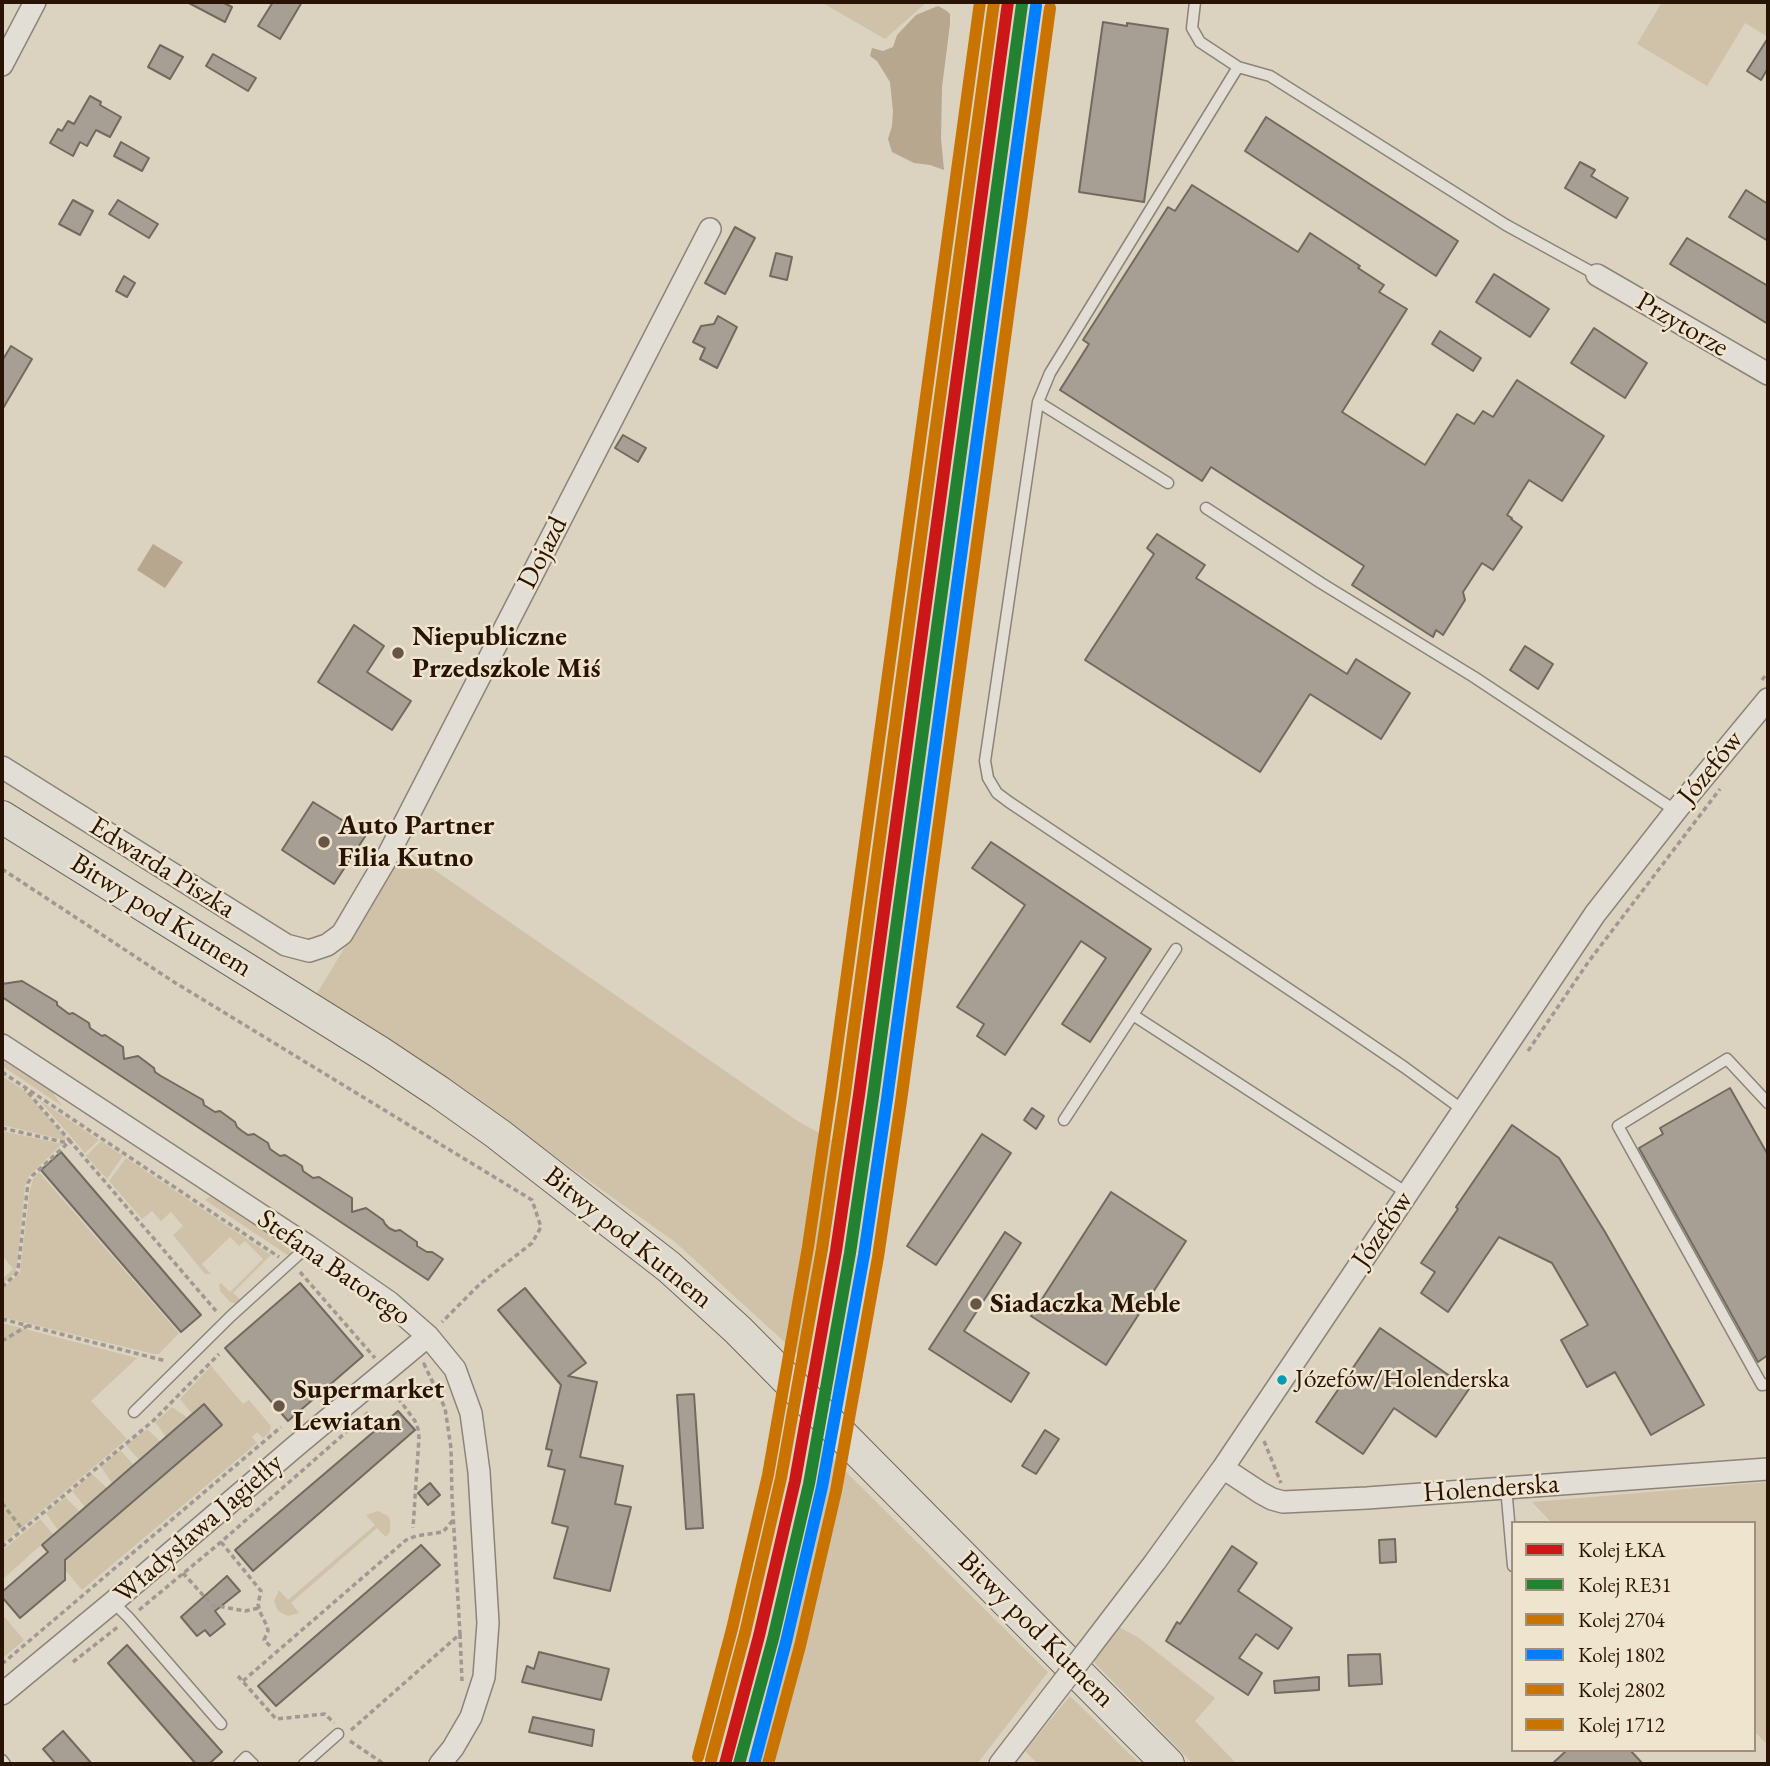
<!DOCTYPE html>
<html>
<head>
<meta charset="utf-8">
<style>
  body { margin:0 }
  #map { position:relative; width:1770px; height:1766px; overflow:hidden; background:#dbd2c0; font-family:"EB Garamond",serif }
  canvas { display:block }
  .frame { position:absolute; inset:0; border:4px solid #281305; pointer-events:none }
  .legend { position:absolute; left:1511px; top:1521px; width:245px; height:231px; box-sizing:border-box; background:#efe4ce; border:2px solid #9f907e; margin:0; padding:9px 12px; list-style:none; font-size:21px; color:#281305 }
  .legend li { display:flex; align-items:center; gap:14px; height:35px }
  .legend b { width:35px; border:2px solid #9f907e }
</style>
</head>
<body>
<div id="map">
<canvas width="1770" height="1766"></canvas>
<div class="frame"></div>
<ul class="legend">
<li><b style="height:9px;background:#cc1719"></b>Kolej ŁKA</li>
<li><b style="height:9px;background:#238132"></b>Kolej RE31</li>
<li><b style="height:9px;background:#c97401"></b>Kolej 2704</li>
<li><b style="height:9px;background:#0080ff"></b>Kolej 1802</li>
<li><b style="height:9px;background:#c97401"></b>Kolej 2802</li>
<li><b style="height:9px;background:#c97401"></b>Kolej 1712</li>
</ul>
</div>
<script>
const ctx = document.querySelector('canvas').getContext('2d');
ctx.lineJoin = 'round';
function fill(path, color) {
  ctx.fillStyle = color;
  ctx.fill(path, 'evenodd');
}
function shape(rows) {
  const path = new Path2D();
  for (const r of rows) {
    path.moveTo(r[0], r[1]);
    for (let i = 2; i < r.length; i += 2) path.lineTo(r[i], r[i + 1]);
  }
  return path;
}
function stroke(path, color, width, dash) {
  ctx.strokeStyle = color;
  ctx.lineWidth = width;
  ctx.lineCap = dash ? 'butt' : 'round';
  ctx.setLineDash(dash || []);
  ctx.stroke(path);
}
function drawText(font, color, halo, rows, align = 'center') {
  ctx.font = font + ' "EB Garamond",serif';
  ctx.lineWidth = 5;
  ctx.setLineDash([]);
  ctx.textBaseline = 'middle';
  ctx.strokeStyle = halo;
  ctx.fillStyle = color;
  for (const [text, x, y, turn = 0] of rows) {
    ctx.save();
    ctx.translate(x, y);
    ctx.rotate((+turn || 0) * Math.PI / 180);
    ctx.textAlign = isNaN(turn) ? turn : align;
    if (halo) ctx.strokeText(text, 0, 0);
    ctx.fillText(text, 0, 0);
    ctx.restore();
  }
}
fill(shape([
  [821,2,927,2,885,39],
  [1662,2,1768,2,1768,37,1745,23,1707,86,1637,44],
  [404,849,799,1122,836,1142,802,1358,675,1242,421,1061,316,995],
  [2,1054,47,1084,62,1106,2,1066],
  [2,1076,25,1091,66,1138,64,1140,2,1125],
  [39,1100,99,1140,85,1153],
  [2,1131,62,1144,28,1177,25,1186,17,1266,14,1274,2,1284,2,1279,13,1269,2,1255],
  [101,1141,123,1156,107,1179,86,1156],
  [126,1158,271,1255,233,1293,243,1302,237,1304,230,1302,220,1291,219,1285,221,1283,230,1292,263,1259,245,1241,239,1246,230,1237,202,1264,211,1274,205,1274,173,1235,183,1226,171,1212,161,1221,152,1211,142,1219,109,1181],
  [39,1172,179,1333,159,1354,154,1354,2,1317,2,1289,20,1273,29,1194,33,1179],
  [213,1194,293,1247,289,1256,205,1200],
  [2,1323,137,1358,91,1401,127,1439,2,1544],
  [211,1366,243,1404,249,1400,271,1426,269,1433,263,1438,257,1432,252,1437,257,1443,82,1590,61,1565,223,1425,205,1404,192,1414,180,1399],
  [172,1407,188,1418,166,1437,155,1422],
  [147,1429,161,1442,139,1460,126,1445],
  [120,1450,134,1465,112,1483,101,1467],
  [830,1456,1048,1672,977,1764,754,1764],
  [92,1474,107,1488,85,1507,72,1491],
  [1768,1482,1768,1745,1754,1731,1754,1523,1552,1523,1532,1502],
  [65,1497,80,1512,58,1530,46,1513],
  [378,1511,388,1516,390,1521,390,1532,386,1537,377,1528,291,1603,299,1613,288,1616,278,1611,274,1601,279,1590,288,1600,375,1525,366,1515],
  [40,1519,53,1534,2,1580,2,1551],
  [2,1614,24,1640,3,1658,2,1658],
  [1117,1626,1139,1638,1215,1698,1195,1721,1237,1764,1193,1764,1092,1660],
  [1070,1696,1140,1764,1038,1764,1025,1751]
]), '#d0c2a9');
fill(shape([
  [938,6,947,11,950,14,950,24,942,87,941,138,944,170,930,165,914,163,892,152,888,139,892,126,893,111,890,82,877,61,870,56,872,48,883,51,893,47,897,35,916,15],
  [153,544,183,562,165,588,137,570]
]), '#b6a78e');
const building = shape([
  [187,2,222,2,232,7,225,22,187,2],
  [273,2,302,2,280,39,258,26,273,2],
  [1103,22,1127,26,1127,23,1168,29,1144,202,1079,192,1103,22],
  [1768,38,1768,68,1761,80,1747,71,1768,38],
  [160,45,183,57,170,79,148,67,160,45],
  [213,54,256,78,248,91,206,66,213,54],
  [90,96,101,102,100,105,121,117,110,137,96,130,87,146,80,142,73,156,50,143,58,129,62,131,68,121,74,124,90,96],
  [1266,117,1458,241,1436,276,1245,151,1266,117],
  [121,142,149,158,142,171,114,156,121,142],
  [1580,162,1595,170,1591,176,1628,198,1616,218,1565,188,1580,162],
  [1192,185,1298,252,1310,233,1360,266,1358,268,1384,285,1379,292,1407,309,1342,412,1425,465,1457,414,1474,424,1483,411,1493,417,1517,380,1604,436,1562,501,1529,480,1507,515,1512,518,1511,519,1522,527,1493,570,1482,563,1463,592,1465,600,1443,635,1436,630,1433,637,1352,585,1364,566,1211,467,1202,481,1060,390,1089,344,1083,340,1168,207,1175,211,1192,185],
  [1746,190,1768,204,1768,241,1729,217,1746,190],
  [73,200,93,211,80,235,59,224,73,200],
  [118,200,158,224,149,238,109,214,118,200],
  [735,227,755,238,725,294,705,283,735,227],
  [1687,238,1768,286,1768,324,1670,264,1687,238],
  [776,253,792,257,787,280,770,276,776,253],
  [1494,274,1549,309,1530,337,1476,302,1494,274],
  [124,276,135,283,127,297,116,291,124,276],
  [718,316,737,327,717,368,700,359,705,348,693,342,701,326,714,324,718,316],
  [1594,328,1647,363,1625,398,1571,363,1594,328],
  [1440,331,1481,358,1473,371,1432,344,1440,331],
  [11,346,32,359,2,410,2,361,11,346],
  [623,435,646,448,638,462,615,448,623,435],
  [1157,534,1205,565,1196,578,1347,674,1356,659,1410,693,1381,739,1310,694,1260,772,1085,660,1154,554,1147,548,1157,534],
  [354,625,384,646,367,672,411,701,392,730,318,682,354,625],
  [1525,646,1553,664,1538,689,1510,670,1525,646],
  [313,802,366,835,334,884,282,850,313,802],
  [991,842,1151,949,1090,1042,1062,1024,1106,958,1081,941,1005,1055,977,1036,984,1024,957,1007,1025,905,972,868,991,842],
  [22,981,57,1002,57,1005,69,1014,73,1013,89,1023,90,1028,102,1036,105,1035,123,1047,124,1059,138,1056,154,1068,155,1072,161,1076,203,1100,204,1105,215,1112,220,1111,235,1122,237,1127,242,1131,248,1135,254,1134,268,1143,270,1149,280,1156,285,1155,302,1166,303,1171,313,1178,319,1177,352,1198,352,1212,366,1208,383,1220,385,1224,389,1228,395,1231,400,1230,417,1242,417,1246,427,1252,432,1252,443,1259,428,1280,2,997,2,984,22,981],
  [1730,1088,1768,1155,1768,1355,1758,1362,1639,1148,1663,1134,1660,1128,1730,1088],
  [1032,1108,1044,1116,1036,1129,1024,1120,1032,1108],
  [1512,1125,1559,1158,1605,1232,1704,1405,1651,1435,1615,1372,1587,1387,1561,1340,1588,1325,1552,1263,1499,1237,1448,1312,1421,1293,1435,1272,1421,1263,1458,1209,1456,1207,1512,1125],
  [982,1134,1011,1153,936,1265,907,1246,982,1134],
  [61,1152,201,1315,181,1332,41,1170,61,1152],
  [1111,1192,1186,1241,1106,1365,1031,1316,1111,1192],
  [1005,1232,1021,1243,964,1331,1029,1373,1011,1402,929,1349,1005,1232],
  [300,1283,363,1356,288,1421,225,1348,300,1283],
  [525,1288,586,1363,568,1376,597,1382,580,1457,623,1466,615,1504,631,1507,610,1591,554,1578,568,1527,552,1523,565,1470,548,1466,552,1450,546,1449,561,1385,498,1310,525,1288],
  [1380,1328,1469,1389,1436,1437,1394,1408,1363,1454,1316,1422,1380,1328],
  [694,1394,703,1528,686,1529,677,1395,694,1394],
  [204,1404,222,1425,65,1560,65,1580,20,1618,2,1597,2,1592,48,1552,42,1545,204,1404],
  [398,1411,415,1430,253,1571,235,1550,398,1411],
  [1045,1430,1059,1439,1036,1474,1022,1466,1045,1430],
  [430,1483,440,1495,428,1505,418,1493,430,1483],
  [1395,1539,1396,1562,1380,1563,1379,1540,1395,1539],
  [421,1545,440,1565,276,1706,258,1686,421,1545],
  [1232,1546,1257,1563,1238,1591,1292,1628,1278,1649,1256,1634,1239,1658,1262,1673,1248,1695,1166,1641,1177,1622,1180,1624,1232,1546],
  [227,1576,240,1591,215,1611,225,1624,210,1636,205,1630,197,1636,181,1617,227,1576],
  [127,1645,222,1752,209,1764,196,1764,108,1663,127,1645],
  [539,1652,609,1669,601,1700,522,1682,527,1666,534,1669,539,1652],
  [1380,1654,1382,1684,1349,1686,1348,1655,1380,1654],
  [1319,1677,1319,1690,1275,1693,1274,1681,1319,1677],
  [533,1717,594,1730,592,1746,529,1732,533,1717],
  [63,1731,92,1764,56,1764,43,1749,63,1731],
  [1567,1750,1630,1750,1643,1764,1552,1764,1567,1750]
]);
fill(building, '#a79f93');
stroke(building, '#726a5f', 2);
const lane = shape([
  [1195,2,1192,28,1200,42,1238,67,1050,373,1038,402,985,761,988,778,997,793,1009,802,1326,1014,1404,1067,1463,1110],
  [1238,67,1270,76,1506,225,1597,275],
  [1038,402,1168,483],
  [1206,508,1321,583,1474,677,1667,805,1678,808],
  [1133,1015,1407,1193],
  [1768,1103,1727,1059,1618,1126,1762,1385,1768,1384],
  [1064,1120,1176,949],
  [134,1412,231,1316,308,1246],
  [1506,1487,1513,1566],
  [113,1602,129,1618,221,1724],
  [2,1760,5,1764],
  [239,1764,246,1757,253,1764],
  [304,1764,338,1734]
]);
const street = shape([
  [2,65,35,2],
  [1597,275,1768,374],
  [2,767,286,945,309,951,327,945,342,934,385,861,710,229],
  [2,1045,308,1246,389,1302,428,1336,455,1369,471,1413,479,1472,488,1623,484,1677,471,1717,453,1748,440,1764],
  [1223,1468,1261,1493,1272,1499,1283,1502,1367,1498,1768,1469],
  [1087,1651,1155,1562,1223,1468,1595,914,1678,808,1768,699],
  [2,1694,113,1602,297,1445,428,1336],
  [1000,1764,1063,1682]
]);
const primary = shape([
  [2,817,379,1052,439,1092,498,1134,669,1267,738,1330,1168,1764]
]);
stroke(lane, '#8c8478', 13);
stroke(street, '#8c8478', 24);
stroke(primary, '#726a5f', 34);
stroke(shape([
  [1762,680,1768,672],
  [2,869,174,982,532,1200,541,1227,532,1243,481,1283,442,1322],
  [1528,1051,1589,961,1720,789],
  [2,1072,279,1257],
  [2,1128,63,1142,70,1141,216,1311],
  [300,1272,375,1358],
  [2,1287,16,1274,18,1270,28,1183,32,1176,70,1141,25,1089],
  [2,1319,166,1361],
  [2,1341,27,1326],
  [393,1391,415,1421,418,1429,419,1438,413,1528],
  [1264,1441,1281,1483],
  [2,1503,22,1529],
  [221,1542,261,1591,258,1604,260,1612,267,1626,268,1631,264,1640,271,1647],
  [2,1547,153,1421,219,1354],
  [183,1573,212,1605,245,1611,259,1608],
  [139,1610,221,1542,369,1412],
  [460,1634,462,1681],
  [73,1662,119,1626],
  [2,1664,281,1427],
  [238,1676,276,1719,325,1714,334,1723],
  [243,1681,406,1540,416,1536,443,1532,453,1520],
  [351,1730,460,1634,452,1496,451,1448,445,1408,424,1364,423,1366],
  [350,1741,384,1764],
  [1031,1764,1033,1764]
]), '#9f9991', 3.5, [5, 3.5]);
stroke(lane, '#e3ded5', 10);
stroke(street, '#e3ded5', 21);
stroke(primary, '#ded9ce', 32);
const streetBridge = shape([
  [1063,1682,1087,1651]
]);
stroke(streetBridge, '#8c8478', 24, []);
stroke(streetBridge, '#e3ded5', 21);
stroke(shape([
  [725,1764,759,1636,795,1481,836,1251,859,1095,1008,2]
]), '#cc1719', 12);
stroke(shape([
  [739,1764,773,1639,809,1484,850,1253,873,1097,1022,4]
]), '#238132', 12);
stroke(shape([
  [711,1760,745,1633,781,1478,822,1249,845,1093,994,2]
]), '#c97401', 12);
stroke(shape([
  [754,1764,786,1642,822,1487,864,1255,887,1099,1036,6]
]), '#0080ff', 12);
stroke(shape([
  [698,1757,732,1629,768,1475,808,1247,831,1091,980,2]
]), '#c97401', 12);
stroke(shape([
  [768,1764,800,1646,836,1491,878,1257,901,1101,1050,8]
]), '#c97401', 12);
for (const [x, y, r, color] of [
  [398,653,7,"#675646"],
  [324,842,7,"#675646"],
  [976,1304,7,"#675646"],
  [1282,1380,6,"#049aba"],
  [279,1406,7,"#675646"]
]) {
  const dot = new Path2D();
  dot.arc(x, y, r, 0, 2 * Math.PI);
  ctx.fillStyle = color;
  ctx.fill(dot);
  stroke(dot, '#efe4ce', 2.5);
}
drawText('26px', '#281305', '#efe4ce', [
  ["Józefów/Holenderska",1295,1380]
], 'left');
drawText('28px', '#281305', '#efe4ce', [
  ["Przytorze",1682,325,30],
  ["Dojazd",543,553,-63],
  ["Józefów",1711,768,-51],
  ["Edwarda Piszka",162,868,32],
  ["Bitwy pod Kutnem",161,916,32],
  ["Józefów",1383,1230,-56],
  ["Bitwy pod Kutnem",628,1238,39],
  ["Stefana Batorego",334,1268,35],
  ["Holenderska",1491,1489,-4],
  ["Władysława Jagiełły",199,1529,-41],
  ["Bitwy pod Kutnem",1036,1630,45]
]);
drawText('bold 28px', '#281305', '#efe4ce', [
  ["Niepubliczne",412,637],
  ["Przedszkole Miś",412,669],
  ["Auto Partner",338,826],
  ["Filia Kutno",338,858],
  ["Siadaczka Meble",990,1304],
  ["Supermarket",293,1390],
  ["Lewiatan",293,1422]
], 'left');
</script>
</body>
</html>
